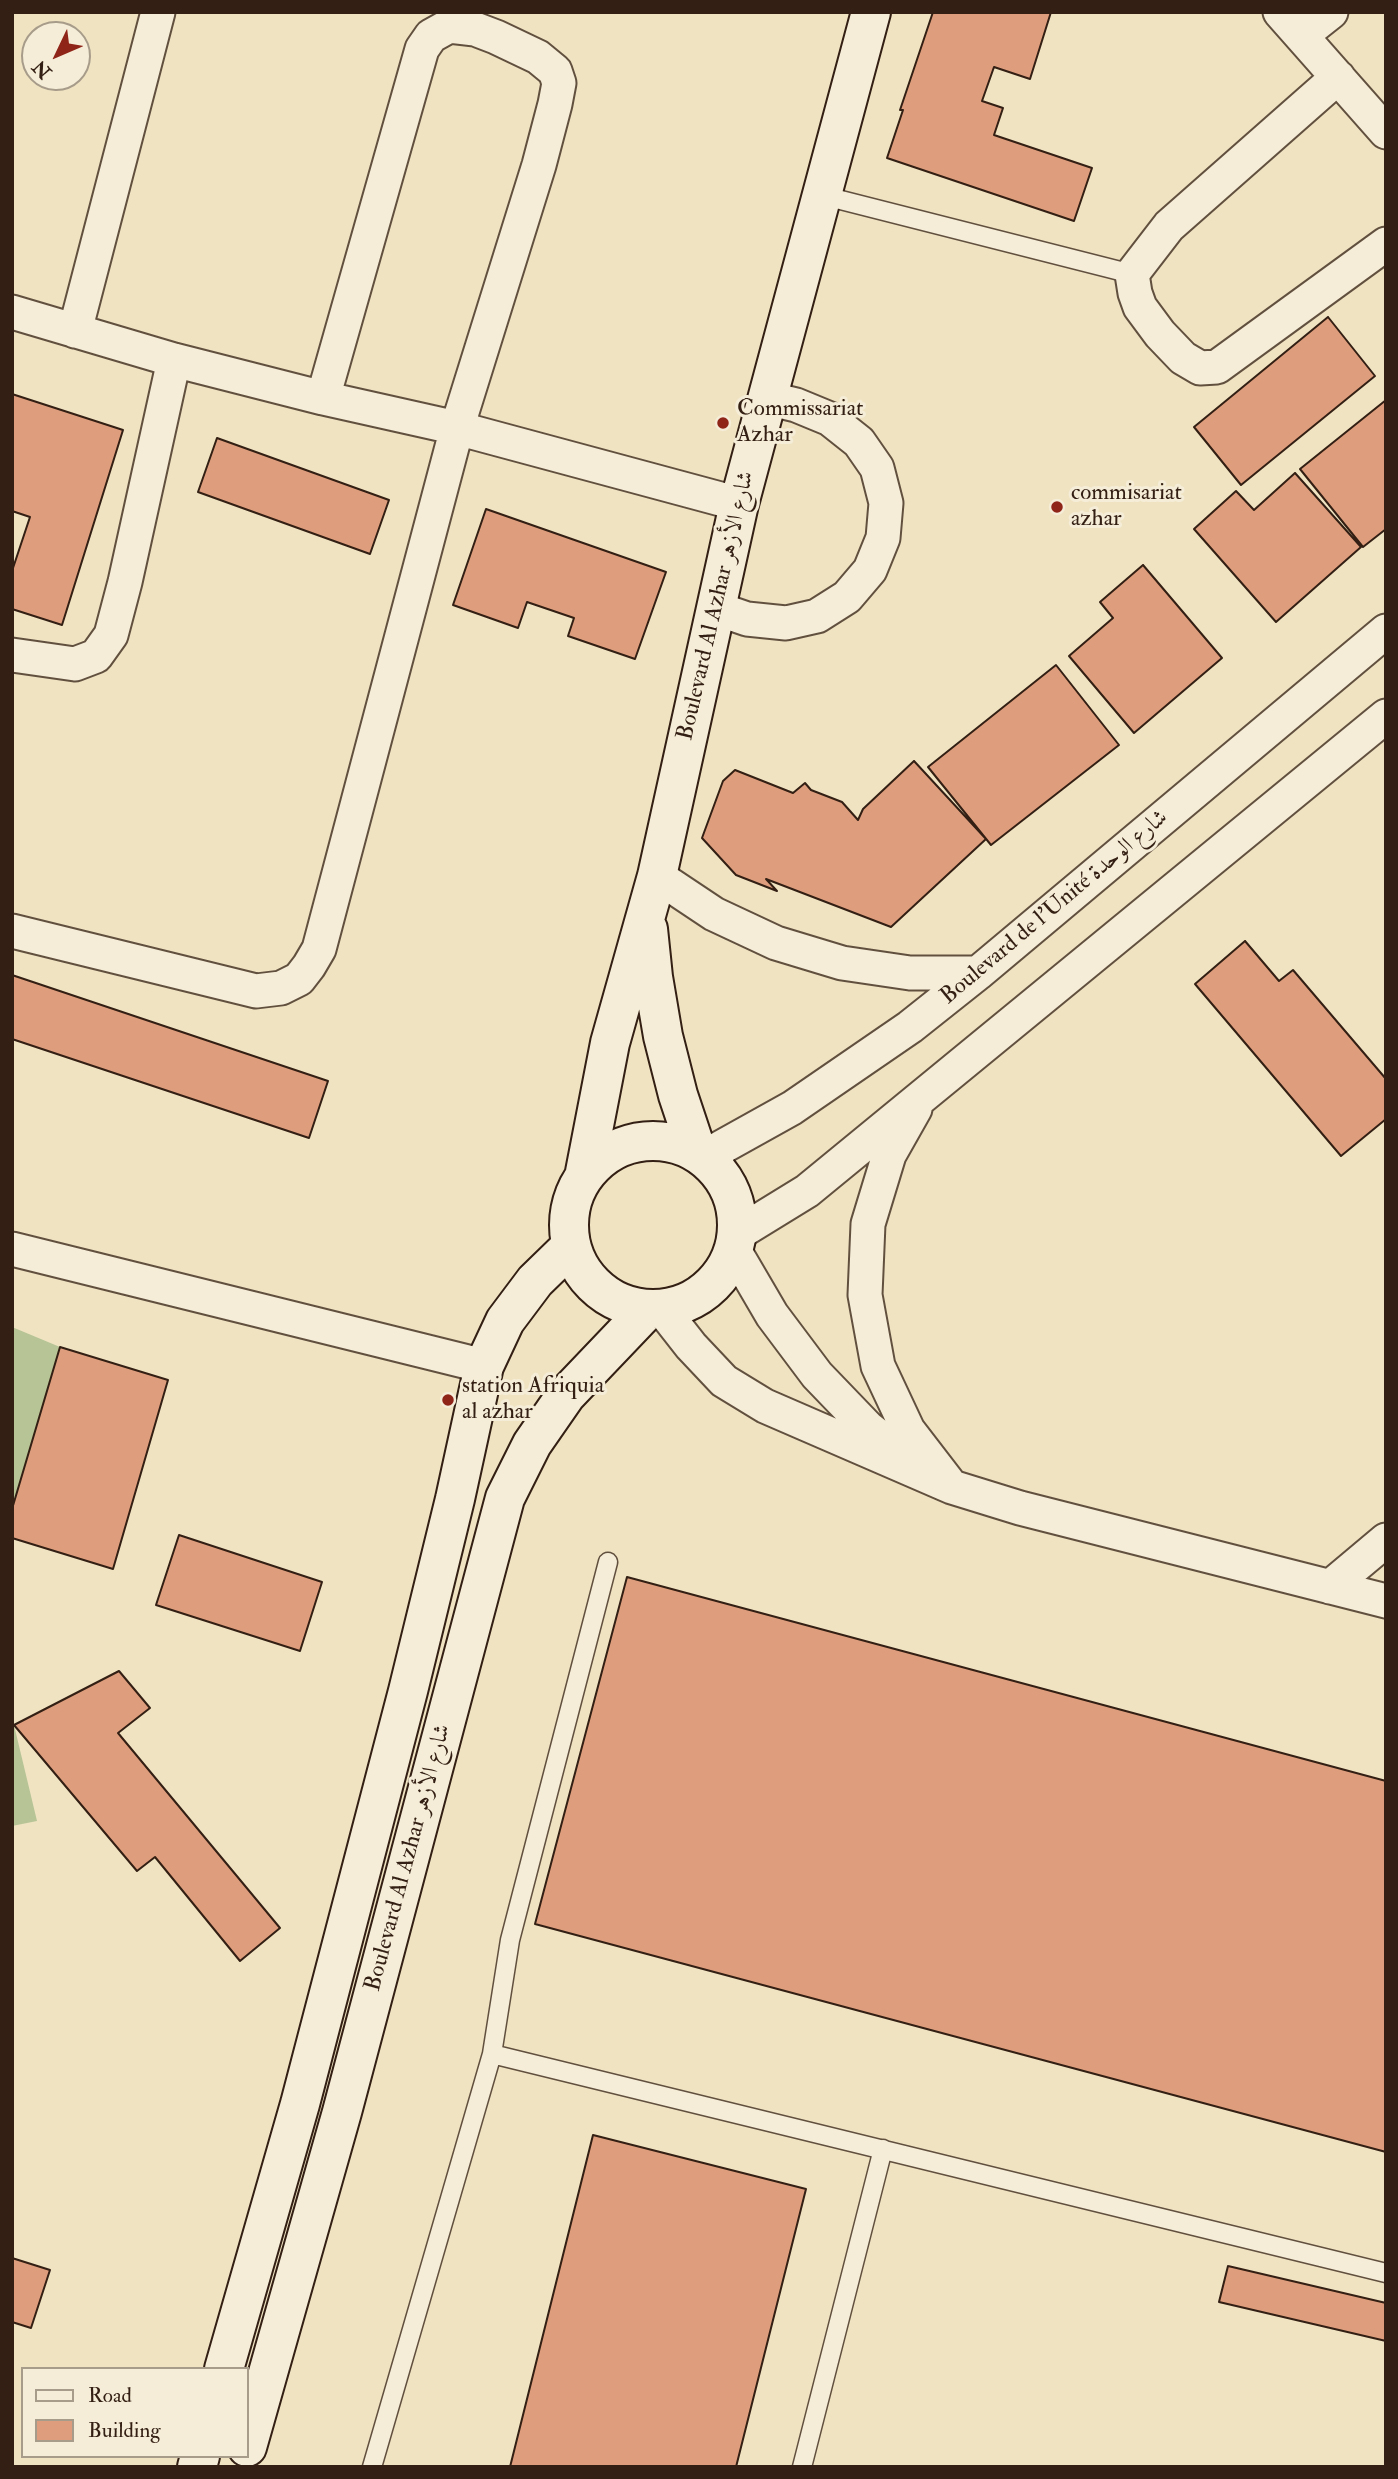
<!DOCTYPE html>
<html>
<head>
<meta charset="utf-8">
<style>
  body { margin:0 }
  #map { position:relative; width:1398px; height:2479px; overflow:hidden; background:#efe3c2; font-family:"IM FELL Double Pica",serif }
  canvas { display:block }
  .frame { position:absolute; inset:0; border:14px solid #331f13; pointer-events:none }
  .legend { position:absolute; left:21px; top:2367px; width:228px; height:91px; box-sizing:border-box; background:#f5edd7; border:2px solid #a79b89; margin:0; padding:9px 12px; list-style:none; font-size:21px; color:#331f13 }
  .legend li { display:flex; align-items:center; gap:14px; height:35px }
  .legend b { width:35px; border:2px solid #a79b89 }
  .north { position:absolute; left:21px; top:21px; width:70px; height:70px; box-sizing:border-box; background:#f5edd7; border:2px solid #a79b89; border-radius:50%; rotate:226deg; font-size:19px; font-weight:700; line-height:28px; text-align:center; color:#331f13 }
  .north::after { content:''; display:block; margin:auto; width:24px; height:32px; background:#8f2418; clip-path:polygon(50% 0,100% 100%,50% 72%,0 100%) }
</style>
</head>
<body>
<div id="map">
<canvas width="1398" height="2479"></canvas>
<div class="frame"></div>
<ul class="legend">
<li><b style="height:9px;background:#f5edd7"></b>Road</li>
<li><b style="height:19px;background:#de9e7d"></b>Building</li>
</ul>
<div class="north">N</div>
</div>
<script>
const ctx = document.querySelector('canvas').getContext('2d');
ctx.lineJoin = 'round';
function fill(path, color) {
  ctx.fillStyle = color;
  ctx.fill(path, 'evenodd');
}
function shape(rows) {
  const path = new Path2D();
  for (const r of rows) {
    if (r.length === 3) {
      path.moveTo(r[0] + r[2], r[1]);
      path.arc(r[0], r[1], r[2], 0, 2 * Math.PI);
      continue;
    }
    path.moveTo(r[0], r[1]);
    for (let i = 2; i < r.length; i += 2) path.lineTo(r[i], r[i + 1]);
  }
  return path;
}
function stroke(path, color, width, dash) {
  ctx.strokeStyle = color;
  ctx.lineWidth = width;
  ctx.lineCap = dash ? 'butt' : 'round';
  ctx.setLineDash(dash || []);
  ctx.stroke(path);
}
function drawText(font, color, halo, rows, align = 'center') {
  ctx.font = font + ' "IM FELL Double Pica",Amiri,serif';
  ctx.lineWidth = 6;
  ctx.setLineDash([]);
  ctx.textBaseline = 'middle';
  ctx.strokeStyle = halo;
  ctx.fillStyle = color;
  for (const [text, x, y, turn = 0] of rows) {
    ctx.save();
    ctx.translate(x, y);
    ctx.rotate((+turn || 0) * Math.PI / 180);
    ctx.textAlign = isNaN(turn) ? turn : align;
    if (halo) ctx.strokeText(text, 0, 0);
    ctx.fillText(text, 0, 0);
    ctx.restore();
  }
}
fill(shape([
  [12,1327,60,1347,12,1509],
  [12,1688,14,1725,37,1821,12,1826]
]), '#b7c495');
const building = shape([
  [933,12,1051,12,1030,79,994,67,982,101,1003,108,994,135,1092,168,1074,221,887,158,903,110,900,110,933,12],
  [1328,317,1375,376,1241,485,1194,427,1328,317],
  [12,394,123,430,62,625,12,609,12,571,30,517,12,511,12,394],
  [1386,400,1386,529,1363,547,1300,469,1386,400],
  [217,438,389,500,370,554,198,492,217,438],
  [1295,473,1361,547,1276,622,1194,529,1236,491,1254,510,1295,473],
  [486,509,666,572,635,659,568,636,574,618,527,602,518,628,453,605,486,509],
  [1143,565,1222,658,1134,733,1069,656,1113,618,1100,602,1143,565],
  [1056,665,1119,745,991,845,928,767,1056,665],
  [914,761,986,839,891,927,766,879,777,891,736,875,702,838,723,781,735,770,793,793,805,783,811,790,842,802,858,820,863,809,914,761],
  [1245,941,1279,981,1293,970,1386,1079,1386,1119,1341,1156,1195,984,1245,941],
  [12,975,328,1081,309,1138,12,1039,12,975],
  [60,1347,168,1380,113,1569,12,1538,12,1509,60,1347],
  [179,1535,322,1582,300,1651,156,1605,179,1535],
  [627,1577,1386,1781,1386,2152,535,1924,627,1577],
  [119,1671,150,1708,118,1733,280,1928,240,1961,155,1857,137,1871,14,1725,119,1671],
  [593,2135,806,2189,736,2467,510,2467,593,2135],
  [12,2258,50,2270,31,2328,12,2322,12,2258],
  [1228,2266,1386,2303,1386,2341,1219,2302,1228,2266]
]);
fill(building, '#de9e7d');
stroke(building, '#331f13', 2);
const lane = shape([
  [821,195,1132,274],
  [492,2054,1386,2273],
  [372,2467,492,2054,510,1940,608,1562],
  [802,2467,883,2149]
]);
const street = shape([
  [1280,12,1386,132],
  [1302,35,1331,12],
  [1338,77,1169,226,1132,274,1135,293,1140,307,1160,334,1183,358,1200,368,1217,367,1386,244],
  [12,312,174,360,323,398,457,428,739,504],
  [75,331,158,12],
  [715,608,747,619,786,623,817,616,847,597,870,570,883,538,886,503,877,468,859,442,830,419,796,405,767,398],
  [12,655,75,664,96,656,111,635,125,582,174,360],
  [657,876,714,914,776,943,842,963,910,973,978,973],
  [12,931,256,991,281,988,299,979,309,966,319,949,457,428,539,165,555,104,559,83,555,71,538,57,496,37,475,29,449,26,431,36,422,49,323,398],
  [915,1109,889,1155,868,1224,865,1295,878,1366,908,1430,948,1482],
  [704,1157,792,1108,910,1027,978,973,1386,631],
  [737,1234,807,1191,1386,716],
  [12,1249,484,1366],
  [734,1250,772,1315,817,1375,868,1428,897,1451],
  [662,1309,691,1346,724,1381,765,1406,952,1487,1020,1508,1386,1601],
  [1330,1587,1386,1540]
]);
const secondary = shape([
  [648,929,653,977,663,1036,678,1095,697,1152],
  [653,1225,84],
  [585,1172,610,1043,657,876,739,504,871,12],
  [224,2369,300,2104,408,1691,455,1499,484,1366,505,1321,535,1281,571,1246],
  [247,2447,342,2112,505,1498,532,1444,566,1395,648,1309],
  [197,2467,200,2456]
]);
stroke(lane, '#62503f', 21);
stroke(street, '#62503f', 37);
stroke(secondary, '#331f13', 42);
stroke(lane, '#f5edd7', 18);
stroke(street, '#f5edd7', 33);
stroke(secondary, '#f5edd7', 38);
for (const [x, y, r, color] of [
  [723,423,7,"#8f2418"],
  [1057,507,7,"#8f2418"],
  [448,1400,7,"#8f2418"]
]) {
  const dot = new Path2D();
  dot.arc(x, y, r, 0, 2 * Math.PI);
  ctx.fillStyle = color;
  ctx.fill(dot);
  stroke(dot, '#f5edd7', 2.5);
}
drawText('23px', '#331f13', '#f5edd7', [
  ["Commissariat",737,410],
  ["Azhar",737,436],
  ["commisariat",1071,494],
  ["azhar",1071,520],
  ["station Afriquia",462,1387],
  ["al azhar",462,1413]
], 'left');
drawText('23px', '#331f13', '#f5edd7', [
  ["Boulevard Al Azhar شارع الأزهر",717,606,-77],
  ["Boulevard de l'Unité شارع الوحدة",1055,908,-40],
  ["Boulevard Al Azhar شارع الأزهر",409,1858,-75]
]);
</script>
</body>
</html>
